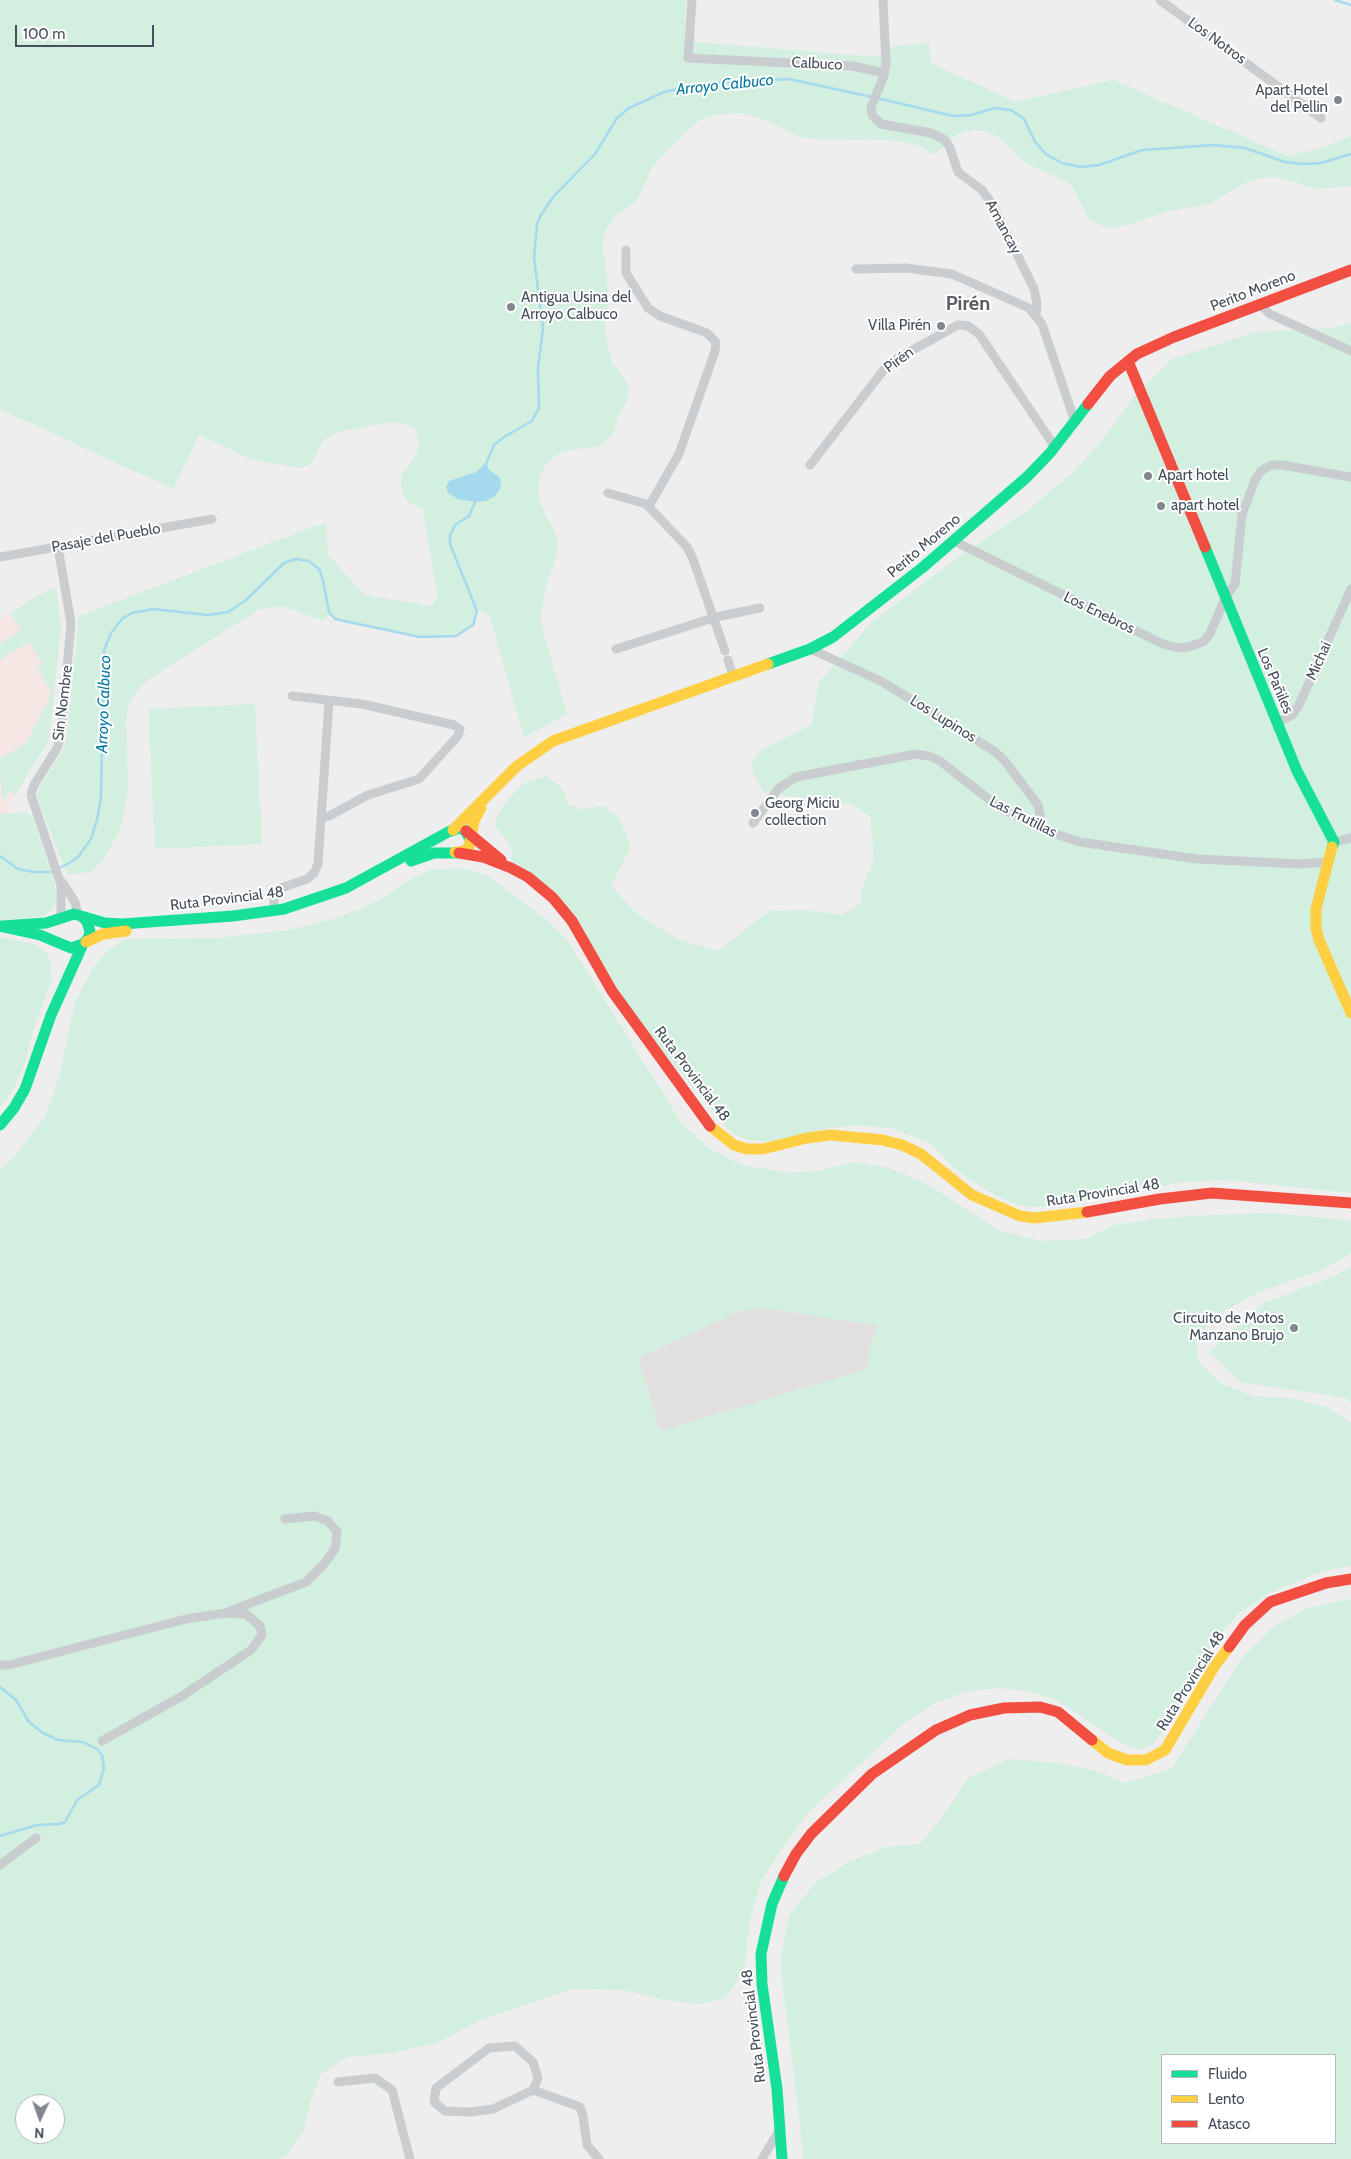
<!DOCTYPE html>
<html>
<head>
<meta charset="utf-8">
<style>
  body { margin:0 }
  #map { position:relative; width:1351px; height:2159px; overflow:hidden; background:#efeeee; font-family:Cabin,sans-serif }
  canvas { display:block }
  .legend { position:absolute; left:1161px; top:2054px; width:175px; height:90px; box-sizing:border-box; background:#fff; border:1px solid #b5b9bd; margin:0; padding:6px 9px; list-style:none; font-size:15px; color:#45505b }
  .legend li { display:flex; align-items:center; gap:10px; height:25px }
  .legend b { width:25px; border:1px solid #b5b9bd }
  .north { position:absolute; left:15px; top:2094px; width:50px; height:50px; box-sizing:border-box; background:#fff; border:1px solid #b5b9bd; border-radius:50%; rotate:183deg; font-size:14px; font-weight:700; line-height:20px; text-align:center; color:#45505b }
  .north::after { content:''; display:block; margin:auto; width:18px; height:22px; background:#80878e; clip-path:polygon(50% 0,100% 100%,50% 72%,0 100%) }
  .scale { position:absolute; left:15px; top:25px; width:139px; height:22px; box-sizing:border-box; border:2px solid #45505b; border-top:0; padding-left:6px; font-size:15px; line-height:18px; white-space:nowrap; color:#45505b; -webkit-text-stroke:4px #fff; paint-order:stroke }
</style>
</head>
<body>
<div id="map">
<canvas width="1351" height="2159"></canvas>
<ul class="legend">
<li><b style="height:6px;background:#16e098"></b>Fluido</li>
<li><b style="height:6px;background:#ffcf43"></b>Lento</li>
<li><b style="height:6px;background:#f24e42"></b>Atasco</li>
</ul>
<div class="north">N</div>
<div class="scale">100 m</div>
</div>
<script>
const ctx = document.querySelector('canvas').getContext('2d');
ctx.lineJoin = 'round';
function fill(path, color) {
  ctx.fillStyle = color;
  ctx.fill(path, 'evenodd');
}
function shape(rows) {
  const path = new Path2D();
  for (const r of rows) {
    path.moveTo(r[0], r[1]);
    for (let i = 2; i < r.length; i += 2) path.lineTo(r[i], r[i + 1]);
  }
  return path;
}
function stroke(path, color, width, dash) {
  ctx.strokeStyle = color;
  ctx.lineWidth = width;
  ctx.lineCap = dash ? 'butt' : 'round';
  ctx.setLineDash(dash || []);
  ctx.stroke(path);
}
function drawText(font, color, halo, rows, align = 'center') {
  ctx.font = font + ' Cabin,sans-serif';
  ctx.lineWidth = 4;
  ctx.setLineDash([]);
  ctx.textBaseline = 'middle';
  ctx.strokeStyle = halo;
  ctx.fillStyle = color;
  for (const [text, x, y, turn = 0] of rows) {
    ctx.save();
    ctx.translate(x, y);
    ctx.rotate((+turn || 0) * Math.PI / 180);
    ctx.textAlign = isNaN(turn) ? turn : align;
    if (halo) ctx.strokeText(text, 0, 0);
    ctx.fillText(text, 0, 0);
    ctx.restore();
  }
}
fill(shape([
  [751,1308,763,1308,879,1326,870,1343,868,1369,660,1431,638,1358,740,1311]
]), '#e1dfe0');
fill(shape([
  [53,588,57,592,61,628,49,740,10,802,10,814,0,813,0,619,48,589]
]), '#f6e7e4');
fill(shape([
  [0,0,686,0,685,41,876,57,895,46,929,43,931,63,1015,102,1113,80,1288,156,1328,146,1351,136,1351,186,1316,189,1278,177,1260,178,1244,184,1209,204,1164,212,1131,224,1113,228,1104,227,1089,219,1074,189,1069,183,1031,166,1022,160,1002,139,985,131,975,130,958,133,934,155,917,145,892,140,809,139,798,136,766,120,741,113,714,115,703,118,693,125,658,160,652,168,636,201,615,217,605,231,603,246,609,301,605,324,606,340,612,362,626,381,629,390,627,401,618,417,612,435,600,446,566,451,554,456,545,465,540,476,538,490,540,504,557,537,558,549,553,568,547,582,540,620,567,714,524,738,489,613,477,611,473,625,462,633,448,637,430,638,401,634,341,622,330,615,322,620,282,606,260,609,149,679,140,687,132,698,127,710,126,722,128,784,124,815,119,832,103,860,91,872,67,875,37,797,39,788,66,744,79,616,326,522,328,554,364,595,432,606,438,596,422,508,409,503,402,492,401,478,404,471,416,455,419,444,417,432,408,424,392,422,337,432,325,439,310,465,299,468,251,459,199,435,173,489,0,409],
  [1351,323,1351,1193,1228,1180,1182,1182,1054,1207,1032,1207,1014,1204,995,1195,969,1179,950,1164,930,1143,891,1128,853,1125,817,1130,792,1137,765,1142,741,1138,728,1129,612,991,531,873,524,867,511,868,512,848,494,824,503,805,522,785,545,776,561,786,568,804,582,810,604,805,620,820,631,847,611,886,635,912,677,939,718,951,769,911,803,910,842,915,860,904,861,892,874,858,870,816,850,804,764,793,755,776,751,762,762,750,811,725,819,682,872,622,968,550,1028,510,1071,474,1101,442,1134,396,1172,359,1255,332,1333,328],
  [52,588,57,592,61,628,49,740,15,795,9,792,2,802,0,759,26,743,52,693,37,668,43,664,29,642,0,660,0,643,21,630,10,613],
  [255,704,262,844,155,849,148,709],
  [21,812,27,812,33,818,55,885,56,901,52,910,43,916,0,920,0,813,8,814],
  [461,868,488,876,544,918,567,940,682,1124,710,1149,743,1165,788,1173,819,1171,853,1162,886,1167,929,1185,998,1230,1040,1241,1087,1239,1114,1225,1154,1219,1211,1215,1276,1213,1351,1221,1351,1253,1324,1269,1257,1293,1216,1315,1196,1342,1199,1363,1221,1383,1251,1396,1289,1398,1327,1407,1351,1423,1351,1566,1321,1572,1284,1587,1268,1594,1239,1613,1214,1642,1165,1730,1152,1745,1139,1750,1123,1744,1057,1700,1032,1692,998,1688,964,1692,934,1704,904,1723,808,1813,781,1849,761,1882,750,1919,745,1965,737,1982,723,1999,699,2004,665,2000,623,1990,572,1989,478,2021,436,2043,392,2053,347,2057,321,2074,310,2102,305,2127,287,2155,281,2159,0,2159,0,1169,13,1158,46,1116,60,1074,75,1002,92,969,108,950,127,939,218,938,289,930,340,917,379,900,409,880,430,870],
  [763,1308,879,1326,870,1343,868,1369,660,1431,638,1358,740,1311],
  [25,2104,55,2104,55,2134,25,2134],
  [0,937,33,944,45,951,51,962,52,980,36,1021,23,1068,12,1092,0,1107],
  [1351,1267,1351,1403,1347,1398,1240,1382,1209,1352,1264,1303,1337,1275],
  [1351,1599,1351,2159,804,2159,780,1962,789,1916,816,1882,849,1862,885,1847,920,1844,946,1812,968,1778,1009,1759,1059,1763,1096,1771,1124,1783,1171,1769,1243,1657,1273,1627,1308,1608],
  [1162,2055,1335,2055,1335,2143,1162,2143]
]), '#d2efdf');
fill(shape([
  [486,463,489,470,498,476,501,480,500,489,495,496,486,501,475,502,458,499,448,493,446,487,449,481,476,472]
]), '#a5daee');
stroke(shape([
  [1335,0,1351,5],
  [877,98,953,116,971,115,995,108,1011,110,1024,119,1035,142,1047,155,1062,163,1080,167,1099,165,1142,150,1213,145,1245,148,1285,162,1302,164,1321,163,1351,154],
  [485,466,494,445,504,437,532,421,539,408,538,368,543,328,534,258,537,224,541,215,553,197,595,154,617,118,629,108,664,92,701,84,789,79,872,97],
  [0,856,18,869,34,872,51,872,69,863,78,857,91,839,97,820,101,797,104,650,111,633,123,618,132,613,153,609,208,615,228,612,245,601,284,563,296,559,309,561,319,569,323,580,329,612,335,619,420,637,456,636,473,625,477,611,450,544,450,535,455,525,469,516,476,500],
  [0,1687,16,1700,29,1722,43,1733,58,1740,83,1742,97,1749,102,1755,104,1768,99,1785,77,1800,65,1822,59,1824,37,1825,0,1836]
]), '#a5daee', 2.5);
stroke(shape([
  [692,0,688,58,852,66,885,73],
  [883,0,886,64,883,78,871,107,872,115,881,124,931,133,945,140,950,148,958,172,982,190,993,205,1034,289,1037,303,1036,315],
  [1160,0,1321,118],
  [626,250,626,273,648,308,660,316,707,333,716,342,715,351,679,454,649,506],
  [856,269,906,268,952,274,1029,308,1042,324,1075,422],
  [1260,305,1270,314,1351,351],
  [810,465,886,367,898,358,958,325,968,326,979,334,1055,447],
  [608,493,646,504,687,547,693,559,725,651],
  [954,541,1163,644,1178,648,1188,647,1203,642,1210,634,1225,598,1235,584,1242,515,1255,480,1261,471,1271,465,1282,465,1351,477],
  [58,547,71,623,61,738,56,750,34,785,31,795,61,885,61,918],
  [0,557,212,519],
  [616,649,716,617,760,608],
  [810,649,881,681,994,751,1004,760,1038,805,1040,814,1039,826],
  [728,660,733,676],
  [292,696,362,704,454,725,460,729,458,736,419,779,368,795,329,816,322,817],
  [1277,723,1292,715,1298,707,1351,589],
  [753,823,779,788,796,777,916,754,929,756,940,761,1000,808,1050,832,1080,842,1197,859,1301,864,1327,862],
  [1334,842,1351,838],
  [62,882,75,902,78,915],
  [274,911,274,895,278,889,307,879,314,873,318,864,329,701],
  [230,1611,306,1582,323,1565,335,1549,337,1532,328,1521,314,1516,285,1519],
  [0,1665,9,1665,186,1619,225,1613,246,1614,260,1626,262,1635,251,1650,182,1696,102,1741],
  [0,1865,36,1838],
  [338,2082,375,2078,392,2090,410,2159],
  [533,2090,538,2078,533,2062,515,2046,489,2048,436,2088,434,2102,445,2111,470,2112,493,2109,533,2090,580,2107,583,2116,587,2145,599,2159],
  [762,2159,779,2131]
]), '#cacdcf', 9);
stroke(shape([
  [1205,547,1297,771,1334,842,1332,847],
  [768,664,810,649,833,637,922,568,1027,477,1050,453,1088,404],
  [451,831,459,828,465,830,471,841],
  [411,861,434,853,456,853],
  [81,916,105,923,122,924,233,916,284,909,346,888,450,831],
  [0,926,40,935,71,948,83,944,88,939,90,932,87,921,81,916,74,914,46,923,2,926],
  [0,1125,14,1108,25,1089,51,1015,83,944],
  [782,2159,777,2089,762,1984,761,1954,772,1904,784,1876]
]), '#16e098', 11);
stroke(shape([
  [453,830,517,766,553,741,768,664],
  [1332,847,1316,909,1316,928,1319,940,1351,1013],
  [455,852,462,852,469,847,474,821,481,808],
  [86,942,103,934,126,931],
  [710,1126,734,1145,747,1149,763,1149,807,1138,830,1135,883,1140,902,1145,921,1154,972,1195,1020,1216,1035,1218,1087,1212],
  [1092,1740,1108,1753,1127,1760,1146,1760,1165,1750,1214,1667,1229,1647]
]), '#ffcf43', 11);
stroke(shape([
  [1128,361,1205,547],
  [1088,404,1110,376,1137,354,1174,337,1351,270],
  [466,831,501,860],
  [459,853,483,857,511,868,528,877,553,898,572,921,612,991,710,1126],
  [1087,1212,1160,1199,1212,1193,1351,1203],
  [1229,1647,1245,1625,1270,1602,1326,1583,1351,1579],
  [784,1876,796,1854,811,1834,872,1774,936,1730,970,1715,1004,1708,1040,1707,1058,1712,1092,1740]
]), '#f24e42', 11);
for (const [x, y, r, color] of [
  [1338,100,5,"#80878e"],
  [511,307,5,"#80878e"],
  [941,326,5,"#80878e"],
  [1148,476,5,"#80878e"],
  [1161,506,5,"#80878e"],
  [755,813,5,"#80878e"],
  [1294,1328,5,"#80878e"]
]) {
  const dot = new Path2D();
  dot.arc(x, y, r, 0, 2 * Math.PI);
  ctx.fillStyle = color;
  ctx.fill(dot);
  stroke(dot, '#fff', 2);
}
drawText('15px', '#45505b', '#fff', [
  ["Los Notros",1217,41,36],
  ["Calbuco",817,64,3],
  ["Amancay",1003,227,62],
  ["Perito Moreno",1253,291,-21],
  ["Pirén",899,360,-36],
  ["Pasaje del Pueblo",106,538,-10],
  ["Perito Moreno",924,546,-40],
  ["Los Enebros",1099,613,26],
  ["Michai",1319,661,-66],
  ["Los Pañiles",1275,681,67],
  ["Sin Nombre",63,703,-83],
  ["Los Lupinos",943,719,32],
  ["Las Frutillas",1023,817,27],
  ["Ruta Provincial 48",227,899,-7],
  ["Ruta Provincial 48",692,1074,53],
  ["Ruta Provincial 48",1103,1193,-9],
  ["Ruta Provincial 48",1191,1681,-58],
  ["Ruta Provincial 48",754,2026,-97]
]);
drawText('15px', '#45505b', '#fff', [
  ["Apart Hotel",1328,91,"right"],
  ["del Pellin",1328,108,"right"],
  ["Antigua Usina del",521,298],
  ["Arroyo Calbuco",521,315],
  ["Villa Pirén",931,326,"right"],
  ["Apart hotel",1158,476],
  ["apart hotel",1171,506],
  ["Georg Miciu",765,804],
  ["collection",765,821],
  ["Circuito de Motos",1284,1319,"right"],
  ["Manzano Brujo",1284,1336,"right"]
], 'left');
drawText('italic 16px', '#087aa3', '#fff', [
  ["Arroyo Calbuco",725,85,-6],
  ["Arroyo Calbuco",104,704,-88]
]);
drawText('bold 20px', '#5a5d63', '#fff', [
  ["Pirén",968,304]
]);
</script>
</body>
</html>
